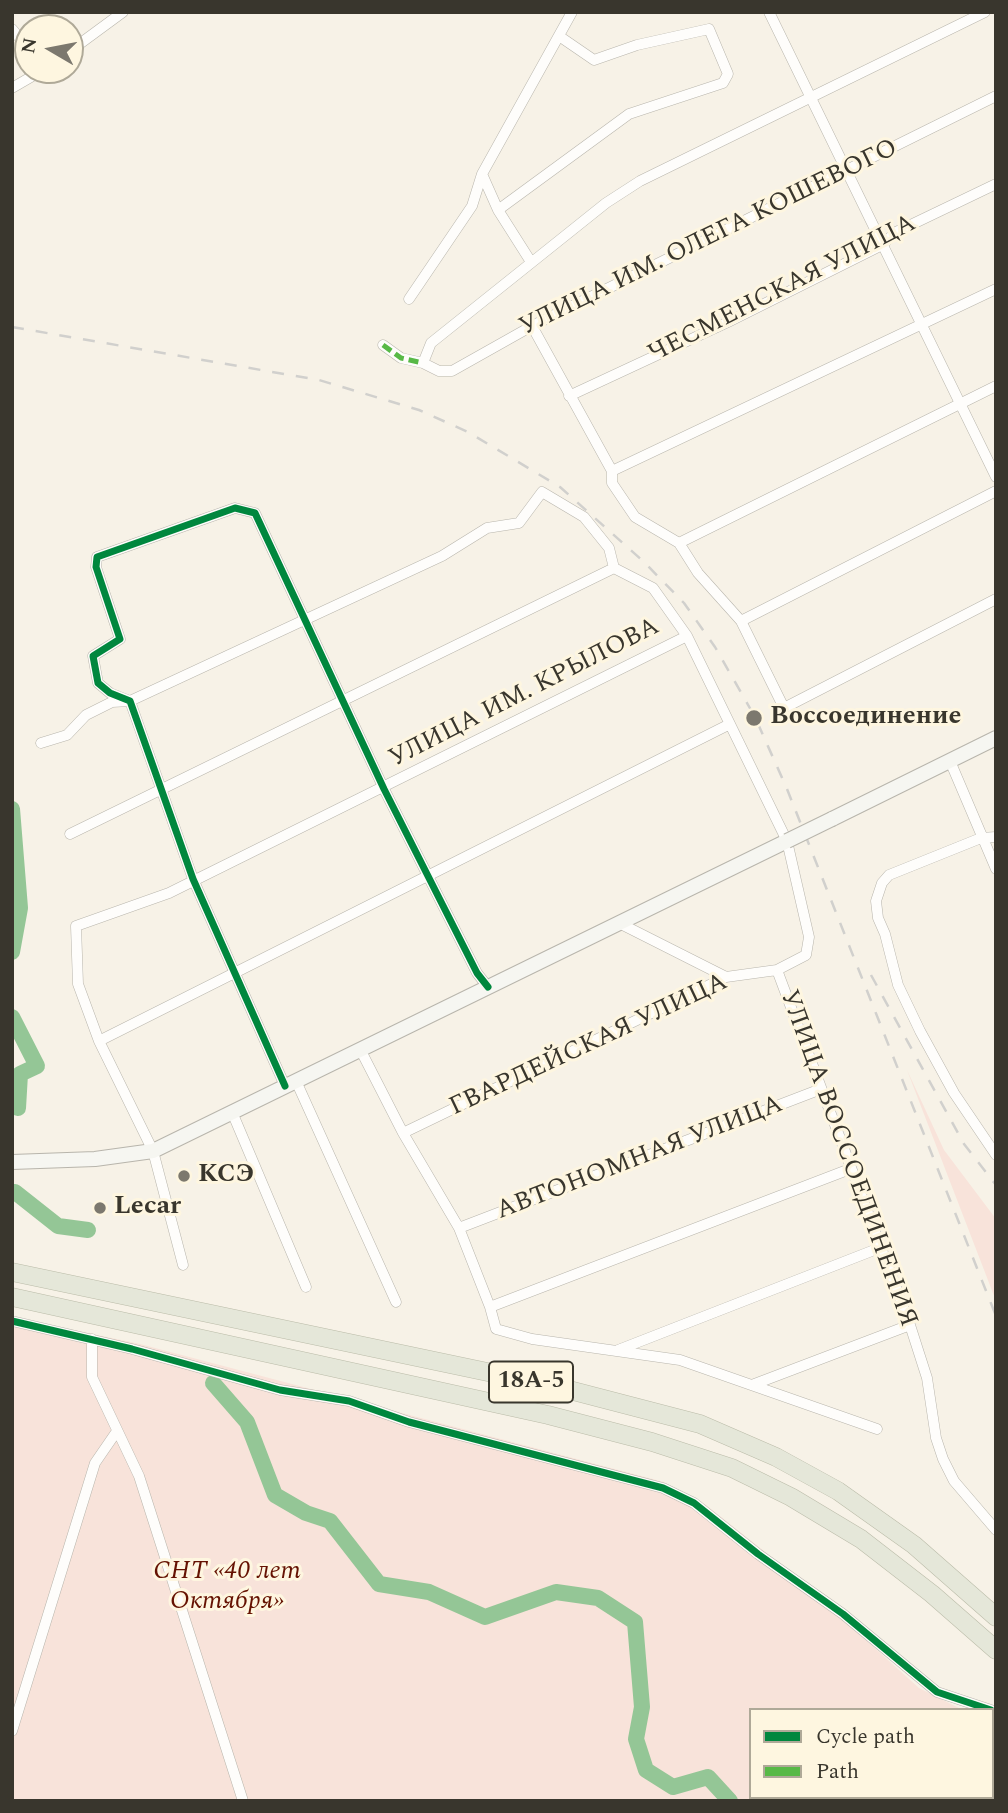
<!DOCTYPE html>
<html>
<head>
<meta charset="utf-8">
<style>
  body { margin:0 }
  #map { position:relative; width:1008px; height:1813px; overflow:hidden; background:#f7f2e7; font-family:Spectral,serif }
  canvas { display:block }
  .frame { position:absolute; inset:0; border:14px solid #39362d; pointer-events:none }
  .legend { position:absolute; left:749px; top:1708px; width:245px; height:91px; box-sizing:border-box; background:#fef6e0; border:2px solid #afa998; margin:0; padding:9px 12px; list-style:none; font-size:21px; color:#39362d }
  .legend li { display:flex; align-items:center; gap:14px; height:35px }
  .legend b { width:35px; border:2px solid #afa998 }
  .north { position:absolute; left:14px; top:14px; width:70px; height:70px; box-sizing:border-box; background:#fef6e0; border:2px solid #afa998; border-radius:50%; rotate:280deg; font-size:19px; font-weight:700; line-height:28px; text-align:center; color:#39362d }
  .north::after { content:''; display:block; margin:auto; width:24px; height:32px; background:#7c786e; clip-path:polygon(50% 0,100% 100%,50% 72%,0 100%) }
</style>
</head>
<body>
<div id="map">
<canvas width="1008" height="1813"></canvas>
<div class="frame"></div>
<ul class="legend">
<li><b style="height:9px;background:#00873e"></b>Cycle path</li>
<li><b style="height:9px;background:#58b947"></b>Path</li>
</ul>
<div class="north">N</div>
</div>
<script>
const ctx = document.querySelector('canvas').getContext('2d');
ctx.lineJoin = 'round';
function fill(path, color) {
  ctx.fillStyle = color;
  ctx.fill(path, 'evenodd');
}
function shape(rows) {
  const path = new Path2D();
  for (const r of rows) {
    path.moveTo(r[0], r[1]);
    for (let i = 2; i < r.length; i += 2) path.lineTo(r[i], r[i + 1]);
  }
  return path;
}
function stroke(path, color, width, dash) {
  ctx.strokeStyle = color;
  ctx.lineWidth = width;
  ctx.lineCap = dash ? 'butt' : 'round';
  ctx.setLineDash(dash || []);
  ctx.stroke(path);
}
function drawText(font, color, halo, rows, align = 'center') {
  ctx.font = font + ' Spectral,serif';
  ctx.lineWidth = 6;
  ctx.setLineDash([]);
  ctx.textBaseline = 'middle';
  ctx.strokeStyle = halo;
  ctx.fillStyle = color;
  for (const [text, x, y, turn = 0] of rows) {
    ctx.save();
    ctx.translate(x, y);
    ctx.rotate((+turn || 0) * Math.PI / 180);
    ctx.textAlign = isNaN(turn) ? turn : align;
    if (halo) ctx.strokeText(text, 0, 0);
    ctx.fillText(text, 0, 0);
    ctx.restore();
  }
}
fill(shape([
  [907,1070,944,1150,996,1219,996,1301],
  [12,1317,140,1344,664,1482,706,1505,788,1570,919,1688,963,1710,751,1710,751,1797,942,1797,942,1801,12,1801]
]), '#f8e3da');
stroke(shape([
  [12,809,20,908,12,952],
  [12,1017,37,1066,20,1074,18,1108],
  [15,1192,58,1226,88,1230],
  [213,1383,247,1422,275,1495,306,1513,330,1521,379,1584,429,1592,485,1617,556,1592,598,1598,635,1622,642,1707,636,1739,646,1770,673,1787,708,1777,730,1801]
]), '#94c696', 16);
const street = shape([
  [769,12,996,477],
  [12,29,28,48],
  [70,51,123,12],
  [12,88,43,70],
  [482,174,498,210,629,114,723,83,728,74,709,29,637,45,594,60,559,36],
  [498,210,531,262],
  [409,299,472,206,482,174,572,12],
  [532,326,612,471,612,483,635,517,679,543,698,573,741,621,784,708,996,599],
  [383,345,401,358,423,363,439,371,452,371,532,326,996,96],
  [423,363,431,343,606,203,640,181,985,12],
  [569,396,728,322,882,245,896,232,996,184],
  [612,471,996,289],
  [679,543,996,386],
  [741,621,996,491],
  [41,743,67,735,86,715,112,702,130,701,442,556,487,528,519,523,542,492,584,517,609,548,614,568],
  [950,761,996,869],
  [70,834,614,568],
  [996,837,981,838,889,875,882,883,876,901,878,918,885,934,898,985,920,1031,954,1093,996,1155],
  [619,923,726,977],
  [777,970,910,1325,927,1378,936,1438,943,1459,954,1481,996,1530],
  [99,1041,730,724],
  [360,1049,403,1133,459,1228,490,1307,496,1329,532,1339,680,1360,877,1429],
  [296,1081,396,1302],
  [285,1086,193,879,130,701,110,693,98,683,93,656,120,639,96,567,97,557,235,508,255,513,384,789,477,973,488,987],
  [232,1112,306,1287],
  [403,1133,726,977,777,970,806,955,809,937,787,841,687,636,653,588,614,568],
  [459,1228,821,1089],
  [183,1265,153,1151,99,1041,78,984,76,926,169,893,687,636],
  [490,1307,850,1169],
  [12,1321,132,1349,280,1390,349,1401,409,1422,663,1488,694,1503,758,1554,843,1614,937,1692,991,1710],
  [92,1339,92,1377,139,1476,243,1801],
  [618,1350,882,1247],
  [752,1385,910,1325],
  [12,1731,95,1463,117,1431],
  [992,1739,996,1733],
  [959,1801,961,1797]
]);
const secondary = shape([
  [832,819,996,738],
  [12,1162,95,1159,153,1151,787,841]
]);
const highway = shape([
  [12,1272,554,1386,700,1424,776,1457,838,1491,914,1545,996,1617],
  [12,1297,548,1415,652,1442,732,1468,791,1497,861,1539,932,1594,996,1650]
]);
stroke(street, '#b8b5ac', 11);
stroke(secondary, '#b8b5ac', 16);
stroke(highway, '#babba8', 19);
stroke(street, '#fefdfb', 10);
stroke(secondary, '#f6f6f1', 14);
stroke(highway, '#e5e7d9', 18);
stroke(shape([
  [12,327,319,380,419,410,468,432,560,487,643,561,684,603,715,647,755,717,787,789,996,1316],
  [871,975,964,1144,996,1185],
  [992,1796,996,1791]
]), '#d1d0cd', 2.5, [12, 12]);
const secondaryBridge = shape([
  [787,841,832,819]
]);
stroke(secondaryBridge, '#b8b5ac', 16, []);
stroke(secondaryBridge, '#f6f6f1', 14);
stroke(shape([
  [383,345,401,358,423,363]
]), '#58b947', 5, [10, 5]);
stroke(shape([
  [285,1086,193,879,130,701,110,693,98,683,93,656,120,639,96,567,97,557,235,508,255,513,384,789,477,973,488,987],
  [12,1321,132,1349,280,1390,349,1401,409,1422,663,1488,694,1503,758,1554,843,1614,937,1692,991,1710]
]), '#00873e', 7);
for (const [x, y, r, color] of [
  [754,718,9,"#7c786e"],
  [184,1176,7,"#7c786e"],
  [100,1208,7,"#7c786e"]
]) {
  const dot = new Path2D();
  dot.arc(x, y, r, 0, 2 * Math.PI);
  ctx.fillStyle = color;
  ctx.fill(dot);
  stroke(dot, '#fef6e0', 2.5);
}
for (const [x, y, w] of [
  [531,1382,84]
]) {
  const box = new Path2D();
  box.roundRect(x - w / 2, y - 20.5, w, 41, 5);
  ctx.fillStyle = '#fef6e0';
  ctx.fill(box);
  stroke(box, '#39362d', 2);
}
drawText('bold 24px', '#39362d', null, [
  ["18А-5",531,1382]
]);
drawText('26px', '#39362d', '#fef6e0', [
  ["УЛИЦА ИМ. ОЛЕГА КОШЕВОГО",709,239,-26],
  ["ЧЕСМЕНСКАЯ УЛИЦА",783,290,-27],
  ["УЛИЦА ИМ. КРЫЛОВА",525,694,-27],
  ["ГВАРДЕЙСКАЯ УЛИЦА",589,1046,-25],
  ["АВТОНОМНАЯ УЛИЦА",640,1159,-21],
  ["УЛИЦА ВОССОЕДИНЕНИЯ",847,1159,70]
]);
drawText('bold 26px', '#39362d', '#fef6e0', [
  ["Воссоединение",770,718],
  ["КСЭ",198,1176],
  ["Lecar",114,1208]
], 'left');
drawText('italic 26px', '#651202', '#fef6e0', [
  ["СНТ «40 лет",227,1573],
  ["Октября»",227,1603]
]);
</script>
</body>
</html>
